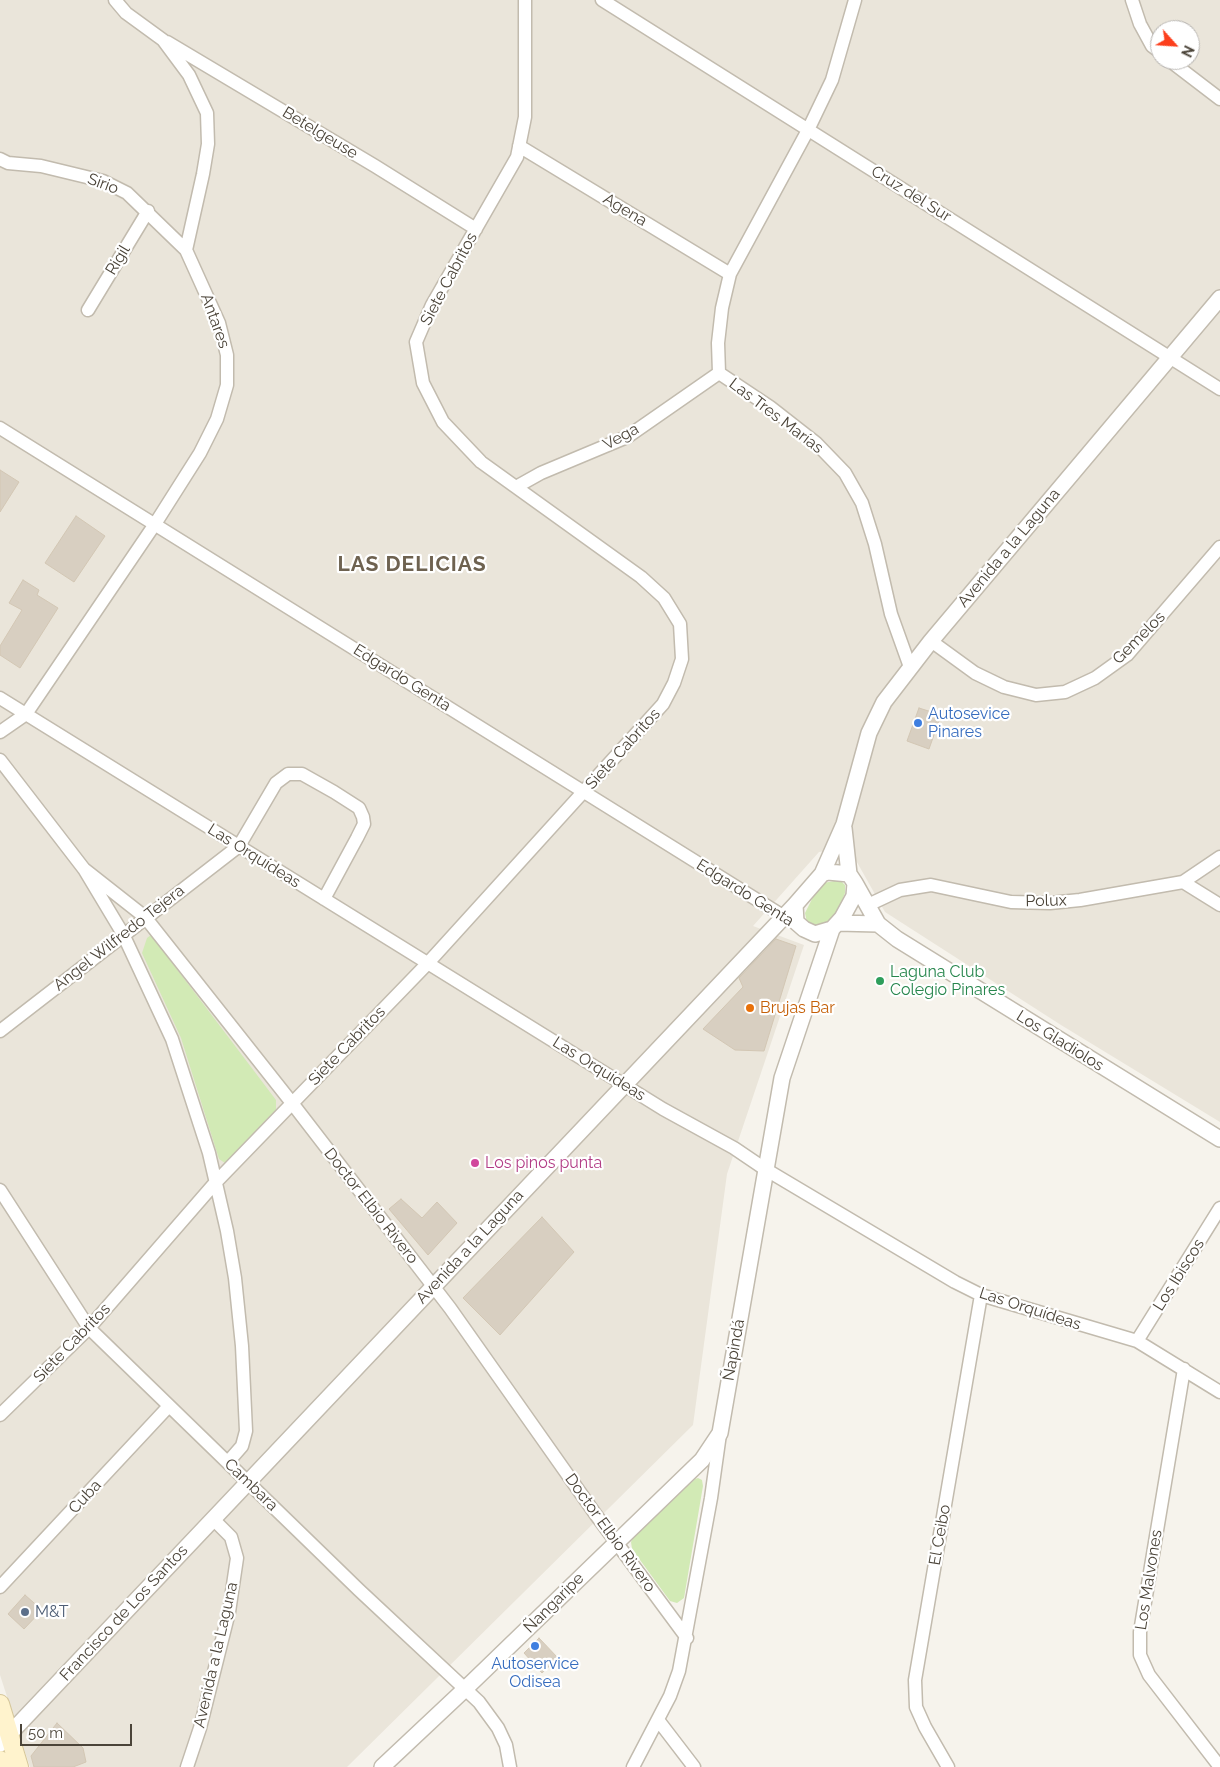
<!DOCTYPE html>
<html>
<head>
<meta charset="utf-8">
<style>
  body { margin:0 }
  #map { position:relative; width:1220px; height:1767px; overflow:hidden; background:#f6f3ec; font-family:Raleway,sans-serif }
  canvas { display:block }
  .north { position:absolute; left:1150px; top:20px; width:50px; height:50px; box-sizing:border-box; background:#fff; border:1px solid #b7b4b0; border-radius:50%; rotate:116deg; font-size:14px; font-weight:700; line-height:20px; text-align:center; color:#4b4439 }
  .north::after { content:''; display:block; margin:auto; width:18px; height:22px; background:#fc3f1d; clip-path:polygon(50% 0,100% 100%,50% 72%,0 100%) }
  .scale { position:absolute; left:20px; top:1724px; width:112px; height:22px; box-sizing:border-box; border:2px solid #4b4439; border-top:0; padding-left:6px; font-size:15px; line-height:18px; white-space:nowrap; color:#4b4439; -webkit-text-stroke:4px #fff; paint-order:stroke }
</style>
</head>
<body>
<div id="map">
<canvas width="1220" height="1767"></canvas>
<div class="north">N</div>
<div class="scale">50 m</div>
</div>
<script>
const ctx = document.querySelector('canvas').getContext('2d');
ctx.lineJoin = 'round';
function fill(path, color) {
  ctx.fillStyle = color;
  ctx.fill(path, 'evenodd');
}
function shape(rows) {
  const path = new Path2D();
  for (const r of rows) {
    path.moveTo(r[0], r[1]);
    for (let i = 2; i < r.length; i += 2) path.lineTo(r[i], r[i + 1]);
  }
  return path;
}
function stroke(path, color, width, dash) {
  ctx.strokeStyle = color;
  ctx.lineWidth = width;
  ctx.lineCap = dash ? 'butt' : 'round';
  ctx.setLineDash(dash || []);
  ctx.stroke(path);
}
function drawText(font, color, halo, rows, align = 'center') {
  ctx.font = font + ' Raleway,sans-serif';
  ctx.lineWidth = 4.5;
  ctx.setLineDash([]);
  ctx.textBaseline = 'middle';
  ctx.strokeStyle = halo;
  ctx.fillStyle = color;
  for (const [text, x, y, turn = 0] of rows) {
    ctx.save();
    ctx.translate(x, y);
    ctx.rotate((+turn || 0) * Math.PI / 180);
    ctx.textAlign = isNaN(turn) ? turn : align;
    if (halo) ctx.strokeText(text, 0, 0);
    ctx.fillText(text, 0, 0);
    ctx.restore();
  }
}
fill(shape([
  [0,0,1220,0,1220,1122,1061,1025,885,912,849,848,819,852,753,926,804,945,727,1174,693,1425,347,1767,30,1767,0,1675],
  [1160,30,1190,30,1190,60,1160,60]
]), '#eae5da');
fill(shape([
  [840,880,845,885,845,893,837,913,825,924,815,926,807,923,805,913,816,891,823,883],
  [151,935,276,1100,276,1110,225,1163,219,1159,181,1038,142,953,147,938],
  [698,1478,702,1480,703,1486,684,1598,677,1603,670,1601,632,1549,631,1542,635,1534,695,1479]
]), '#d2eab5');
const building = shape([
  [0,470,19,482,0,512,0,470],
  [76,516,105,536,74,582,45,563,76,516],
  [23,580,39,590,37,595,58,608,20,668,0,655,0,646,22,610,9,603,23,580],
  [919,708,941,715,929,749,907,741,919,708],
  [776,939,796,946,764,1051,735,1050,703,1029,743,987,739,978,776,939],
  [401,1199,422,1218,437,1202,457,1223,428,1255,389,1209,401,1199],
  [542,1217,574,1252,500,1335,463,1298,542,1217],
  [25,1595,42,1610,24,1629,8,1614,25,1595],
  [539,1638,558,1658,542,1673,524,1653,539,1638],
  [57,1723,83,1748,86,1762,73,1767,34,1767,31,1756,57,1723]
]);
fill(building, '#d8cfc1');
stroke(building, '#d3c7b4', 1);
const minor = shape([
  [602,0,1220,389],
  [855,0,832,80,808,130,730,274,722,308,718,343,719,373,770,407,816,443,845,473,862,503,875,544,891,614,910,667],
  [1132,0,1140,24,1152,46,1160,52],
  [167,42,375,166,476,229],
  [1169,60,1220,99],
  [519,146,730,274],
  [0,159,8,163,41,166,103,181,127,193,186,250],
  [88,310,148,211],
  [0,428,791,921],
  [516,487,541,473,627,437,719,373],
  [931,641,975,673,1004,687,1036,695,1065,692,1095,678,1127,655,1220,547],
  [0,698,663,1109,734,1148,765,1169,955,1282,981,1295,1137,1341,1220,1392],
  [0,732,26,714,155,524,200,453,217,419,227,385,227,355,219,323,186,250,203,174,208,144,207,113,189,75,163,40,126,13,115,0],
  [0,760,84,869,123,934,172,1039,209,1153,227,1231,235,1278,242,1346,246,1431,242,1446,228,1462],
  [84,869,145,917,292,1103,450,1308,596,1515,687,1638],
  [1183,882,1220,905],
  [868,905,900,890,931,885,1011,902,1050,903,1080,900,1183,882,1220,857],
  [0,1031,239,846,276,783,288,774,302,774,334,792,359,808,363,817,364,824,357,838,324,899],
  [0,1190,89,1328,359,1590,479,1702,498,1728,506,1745,510,1767],
  [1137,1341,1220,1208],
  [1184,1369,1140,1632,1140,1655,1149,1675,1220,1767],
  [0,1415,89,1328,215,1183,428,963,663,704,674,683,682,659,680,624,664,598,641,577,481,462,443,422,423,383,416,342,432,305,517,157,525,117,525,0],
  [0,1587,169,1406],
  [658,1720,694,1767],
  [187,1767,200,1728,229,1612,237,1558,231,1537,213,1519],
  [633,1767,670,1696,679,1671,711,1498,720,1434],
  [948,1767,925,1727,916,1707,915,1680,981,1295]
]);
const tertiary = shape([
  [844,828,849,874],
  [828,872,849,874,855,883,854,896,842,918,832,929,815,934,804,929,796,922,795,905,822,874,828,872],
  [822,874,844,824,869,733,884,702,931,641,1220,298],
  [855,883,878,924,897,939,1220,1139],
  [838,923,878,924],
  [0,1744,795,905],
  [382,1767,464,1690,702,1460,720,1433,782,1078,832,929]
]);
const secondary = shape([
  [0,1704,19,1767],
  [0,1760,2,1767]
]);
stroke(minor, '#c2bbae', 15);
stroke(tertiary, '#c2bbae', 18);
stroke(secondary, '#d6c79b', 20);
stroke(minor, '#fff', 12);
stroke(tertiary, '#fff', 15);
stroke(secondary, '#fff3cd', 18);
for (const [x, y, r, color] of [
  [918,723,5,"#3f7fe0"],
  [880,981,5,"#2e9e5b"],
  [750,1008,5,"#e8710a"],
  [475,1163,5,"#d1479c"],
  [25,1612,5,"#5c6f8a"],
  [535,1646,5,"#3f7fe0"]
]) {
  const dot = new Path2D();
  dot.arc(x, y, r, 0, 2 * Math.PI);
  ctx.fillStyle = color;
  ctx.fill(dot);
  stroke(dot, '#fff', 2);
}
drawText('16px', '#4b4439', '#fff', [
  ["Betelgeuse",320,133,31],
  ["Sirio",103,184,20],
  ["Cruz del Sur",911,194,32],
  ["Agena",625,210,31],
  ["Rigil",118,260,-59],
  ["Siete Cabritos",449,279,-62],
  ["Antares",215,321,70],
  ["Las Tres Marías",776,416,37],
  ["Vega",621,437,-29],
  ["Avenida a la Laguna",1009,548,-50],
  ["Gemelos",1139,638,-45],
  ["Edgardo Genta",402,678,32],
  ["Siete Cabritos",623,749,-48],
  ["Las Orquídeas",254,856,32],
  ["Edgardo Genta",745,893,32],
  ["Polux",1046,901,-1],
  ["Angel Wilfredo Tejera",119,938,-38],
  ["Los Gladiolos",1060,1041,32],
  ["Siete Cabritos",347,1046,-46],
  ["Las Orquídeas",599,1069,32],
  ["Doctor Elbio Rivero",371,1206,52],
  ["Avenida a la Laguna",470,1247,-47],
  ["Los Ibiscos",1179,1275,-58],
  ["Las Orquídeas",1030,1309,18],
  ["Siete Cabritos",72,1343,-46],
  ["Ñapindá",734,1350,-80],
  ["Cambara",251,1485,44],
  ["Cuba",85,1497,-47],
  ["Doctor Elbio Rivero",610,1533,54],
  ["El Ceibo",940,1535,-80],
  ["Los Malvones",1149,1580,-81],
  ["Ñangaripe",554,1603,-45],
  ["Francisco de Los Santos",124,1613,-47],
  ["Avenida a la Laguna",216,1655,-77]
]);
drawText('16px', '#366cbe', '#fff', [
  ["Autosevice",928,714],
  ["Pinares",928,732],
  ["Autoservice",535,1664,"center"],
  ["Odisea",535,1682,"center"]
], 'left');
drawText('16px', '#27864d', '#fff', [
  ["Laguna Club",890,972],
  ["Colegio Pinares",890,990]
], 'left');
drawText('16px', '#c56008', '#fff', [
  ["Brujas Bar",760,1008]
], 'left');
drawText('16px', '#b23c85', '#fff', [
  ["Los pinos punta",485,1163]
], 'left');
drawText('16px', '#4e5e75', '#fff', [
  ["M&T",35,1612]
], 'left');
ctx.letterSpacing = '1px';
drawText('bold 21px', '#6e6250', '#fff', [
  ["LAS DELICIAS",412,565]
]);
ctx.letterSpacing = '0px';
</script>
</body>
</html>
